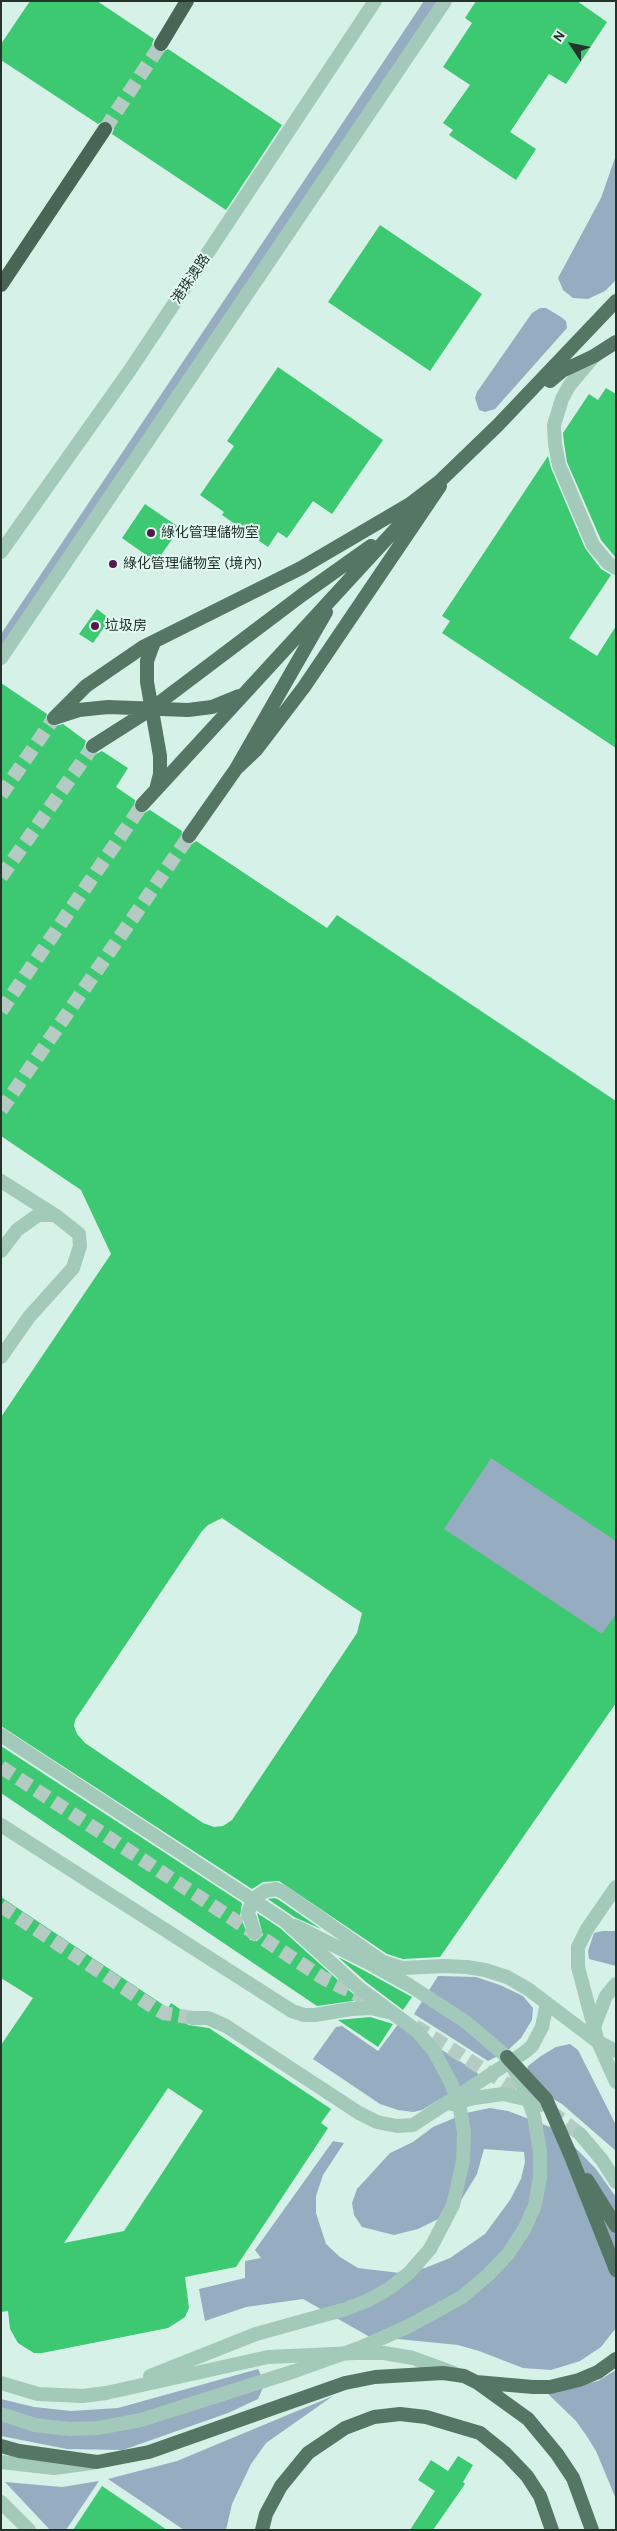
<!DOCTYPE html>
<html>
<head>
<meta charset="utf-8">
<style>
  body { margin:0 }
  #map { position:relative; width:617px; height:2531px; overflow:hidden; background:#d6f1e8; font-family:Karla,sans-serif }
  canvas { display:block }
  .frame { position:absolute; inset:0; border:2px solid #25332b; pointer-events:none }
  .north { position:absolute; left:547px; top:20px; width:50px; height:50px; -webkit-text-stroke:4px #e2f9f2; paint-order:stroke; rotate:304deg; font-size:14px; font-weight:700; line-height:20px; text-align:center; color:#25332b }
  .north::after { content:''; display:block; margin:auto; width:18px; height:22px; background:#25332b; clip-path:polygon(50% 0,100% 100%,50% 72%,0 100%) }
</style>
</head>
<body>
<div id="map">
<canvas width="617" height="2531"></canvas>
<div class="frame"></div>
<div class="north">N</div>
</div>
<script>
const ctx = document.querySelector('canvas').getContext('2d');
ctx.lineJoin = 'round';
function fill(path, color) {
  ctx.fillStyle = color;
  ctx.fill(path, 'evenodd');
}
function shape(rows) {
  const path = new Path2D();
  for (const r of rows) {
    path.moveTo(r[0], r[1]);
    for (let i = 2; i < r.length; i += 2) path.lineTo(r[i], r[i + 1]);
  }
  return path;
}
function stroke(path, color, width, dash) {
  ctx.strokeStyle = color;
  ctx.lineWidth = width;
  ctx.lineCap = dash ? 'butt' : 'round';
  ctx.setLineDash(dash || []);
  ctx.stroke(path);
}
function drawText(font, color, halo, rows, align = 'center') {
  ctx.font = font + ' Karla,"Noto Sans SC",sans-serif';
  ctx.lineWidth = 4;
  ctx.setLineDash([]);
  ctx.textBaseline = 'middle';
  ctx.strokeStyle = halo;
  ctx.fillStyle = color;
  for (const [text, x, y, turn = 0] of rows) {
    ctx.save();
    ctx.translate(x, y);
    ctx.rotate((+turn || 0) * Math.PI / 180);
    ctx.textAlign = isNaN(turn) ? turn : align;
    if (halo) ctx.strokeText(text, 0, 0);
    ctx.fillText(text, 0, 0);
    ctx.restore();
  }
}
fill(shape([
  [424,1,441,1,1,656,1,634],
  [616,155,616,280,605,291,588,299,573,298,563,290,558,278,601,198],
  [540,308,546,308,561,317,566,321,567,328,495,409,485,412,479,410,475,398,477,392,532,313],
  [196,1221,616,1502,616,1627,597,1655,120,1336],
  [603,1931,616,1931,616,1966,589,1959,588,1951,594,1933],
  [438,1976,476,1977,500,1985,523,1996,533,2008,532,2020,521,2038,506,2052,488,2061,414,2014],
  [399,2023,477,2072,479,2076,422,2110,413,2112,398,2110,380,2104,313,2059,336,2027,342,2026,378,2051],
  [570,2044,578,2050,616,2125,616,2151,562,2104,538,2090,526,2074,528,2066,541,2056,556,2047],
  [490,2108,508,2111,558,2130,596,2169,616,2197,616,2328,601,2347,580,2361,551,2370,523,2368,479,2351,458,2345,368,2336,303,2299,246,2307,205,2321,199,2289,245,2278,245,2261,261,2258,255,2250,333,2141,344,2143,323,2175,316,2196,316,2213,326,2244,340,2257,358,2268,400,2273,425,2268,450,2258,485,2234,510,2200,521,2179,525,2162,524,2152,484,2149,477,2174,460,2202,440,2218,418,2229,394,2235,362,2227,354,2215,352,2203,357,2189,390,2153,413,2142,433,2127,466,2113],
  [258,2369,265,2383,258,2399,228,2413,123,2450,67,2449,1,2436,1,2399,34,2407,71,2411,118,2408],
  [616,2370,616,2499,596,2451,586,2435,576,2421,543,2389,582,2385,598,2381],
  [333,2396,266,2443,251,2464,232,2504,226,2530,184,2530,108,2479,177,2461],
  [99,2481,66,2530,50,2530,5,2482,62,2487]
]), '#96acc0');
fill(shape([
  [30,1,97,1,154,39,152,44,156,51,161,53,168,49,282,125,226,210,112,134,114,129,110,122,105,120,98,124,1,60,1,44],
  [476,1,577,1,607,22,566,84,549,74,510,132,536,149,516,180,449,135,453,130,443,123,470,85,443,67,472,23,465,18],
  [380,225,482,294,430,371,328,302],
  [278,367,383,440,332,514,313,501,287,538,278,532,268,547,222,515,224,512,200,495,234,446,227,441],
  [606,388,616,394,616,558,601,540,567,462,564,443,563,433,589,394,598,400],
  [548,456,551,468,585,548,601,569,611,575,569,638,597,656,616,626,616,748,442,633,450,621,442,616],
  [145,504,180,528,156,562,122,538],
  [97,609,110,619,93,643,79,634],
  [1,683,47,714,45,720,49,725,53,727,63,724,86,741,84,747,89,753,94,755,102,751,128,768,116,787,135,800,134,807,136,812,144,813,150,810,182,831,181,839,184,843,192,844,196,841,327,928,337,915,616,1101,616,1541,491,1458,444,1529,602,1634,616,1614,616,1703,440,1957,403,1959,387,1954,279,1881,263,1882,252,1889,1,1726,1,1417,111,1254,81,1190,1,1136],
  [222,1518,362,1613,357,1633,232,1820,223,1826,214,1827,203,1823,85,1743,77,1734,74,1726,75,1720,202,1531,208,1525],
  [1,1746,242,1903,240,1916,250,1940,257,1941,263,1935,257,1913,280,1928,360,2000,317,2006,1,1793],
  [1,1897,168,2008,171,2003,186,2013,184,2018,188,2025,209,2028,331,2109,321,2123,328,2128,236,2267,185,2277,189,2308,185,2317,168,2328,42,2353,34,2353,18,2343,10,2329,8,2311,1,2312,1,2045,33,1998,1,1978],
  [168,2088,203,2111,124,2231,64,2243],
  [275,1898,279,1900,321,1929,294,1917,268,1899],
  [338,1957,365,1971,412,1997,403,2010,366,1982],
  [370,2017,393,2024,378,2047,338,2020],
  [458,2456,473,2465,463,2482,465,2484,433,2530,410,2530,435,2491,418,2480,431,2460,448,2471],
  [102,2486,167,2530,73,2530]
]), '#3dc872');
stroke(shape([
  [1,1767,323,1978,372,2002],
  [1,1906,153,2007,164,2013,193,2018],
  [415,2026,532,2100],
  [550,2111,580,2134]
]), '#b3cbc2', 14, [14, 7]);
stroke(shape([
  [1,795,54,718],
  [1,877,93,746],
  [1,1011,142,805],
  [1,1110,189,836]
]), '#b3cbc2', 14, [14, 7]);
stroke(shape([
  [105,129,161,44]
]), '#b3cbc2', 14, [14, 7]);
stroke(shape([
  [594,356,569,386,562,399,554,425,555,444,559,465,593,545,608,563,616,568],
  [1,552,130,370,375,1],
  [1,658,445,1],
  [1,1181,53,1214],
  [1,1251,17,1230,38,1215,55,1215,79,1234,80,1246,73,1268,29,1317,1,1357],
  [1,1825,292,2011,304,2015,315,2015,351,2009,371,2008,392,2013],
  [616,1887,587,1929,578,1947,578,1967,598,2042,616,2082],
  [295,1926,369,1963,409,1985,466,2022,507,2057],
  [255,1933,248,1913,253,1899,265,1891,276,1889,283,1892,383,1962,402,1968,444,1966,467,1967,485,1970,507,1977,528,1989,598,2042,616,2051],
  [193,2018,208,2018,226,2026,359,2113,377,2122,397,2126,413,2125,525,2052,532,2046,542,2027,547,2003],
  [594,2027,606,1996,616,1984],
  [452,2104,474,2098,503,2094,525,2099,541,2105],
  [580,2134,602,2160,616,2182],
  [150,2376,256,2334],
  [1,2383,38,2394,83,2396,106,2393,268,2357,356,2353,384,2353,413,2358,454,2373],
  [1,2462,54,2468,92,2463],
  [1,2502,29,2530]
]), '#a2c9b9', 14);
stroke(shape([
  [550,381,562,371,594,356,616,342],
  [154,642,147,661,147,682,160,756,160,774,156,790],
  [54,718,86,686,143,647,301,568,410,504,440,481,498,425,616,301],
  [54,718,79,710,108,707,188,710,212,707,239,696],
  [93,746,151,709,302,595,371,546],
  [236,769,256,750,304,687,440,486],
  [142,805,416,507],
  [189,836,236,769,326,612],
  [570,2154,616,2270],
  [587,2180,616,2226],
  [478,2383,528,2419,557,2454,573,2478,592,2530],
  [1,2446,19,2451,97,2462,149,2452,345,2383,375,2377,443,2373,464,2376,476,2382,533,2387,550,2387,579,2380,598,2372,616,2359],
  [262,2530,266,2514,281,2486,308,2453,345,2428,374,2417,400,2414,426,2417,480,2433,506,2454,527,2476,540,2496,552,2530]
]), '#557665', 14);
stroke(shape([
  [161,44,187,1],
  [1,285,105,129]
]), '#486556', 14);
stroke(shape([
  [1,1735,285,1921,360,1989,417,2031,434,2051,452,2085,460,2109,464,2132,463,2161,453,2205,430,2249,409,2273,390,2288,369,2300,346,2309,256,2334],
  [1,2414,35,2425,69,2429,98,2428,141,2420,295,2371,362,2347,409,2326,462,2297,489,2274,508,2254,525,2228,535,2205,540,2177,540,2152,534,2116,525,2090,511,2064]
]), '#a2c9b9', 14);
stroke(shape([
  [507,2057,546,2099,570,2154]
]), '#557665', 14);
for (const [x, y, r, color] of [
  [151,533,5,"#551a49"],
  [113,564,5,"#551a49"],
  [95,626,5,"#551a49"]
]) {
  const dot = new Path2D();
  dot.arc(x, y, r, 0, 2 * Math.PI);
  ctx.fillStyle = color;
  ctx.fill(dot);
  stroke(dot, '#e2f9f2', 2);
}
drawText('14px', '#25332b', '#e2f9f2', [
  ["港珠澳路",191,279,-56]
]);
drawText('14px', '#25332b', '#e2f9f2', [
  ["綠化管理儲物室",161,533],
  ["綠化管理儲物室 (境內)",123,564],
  ["垃圾房",105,626]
], 'left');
</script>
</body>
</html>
